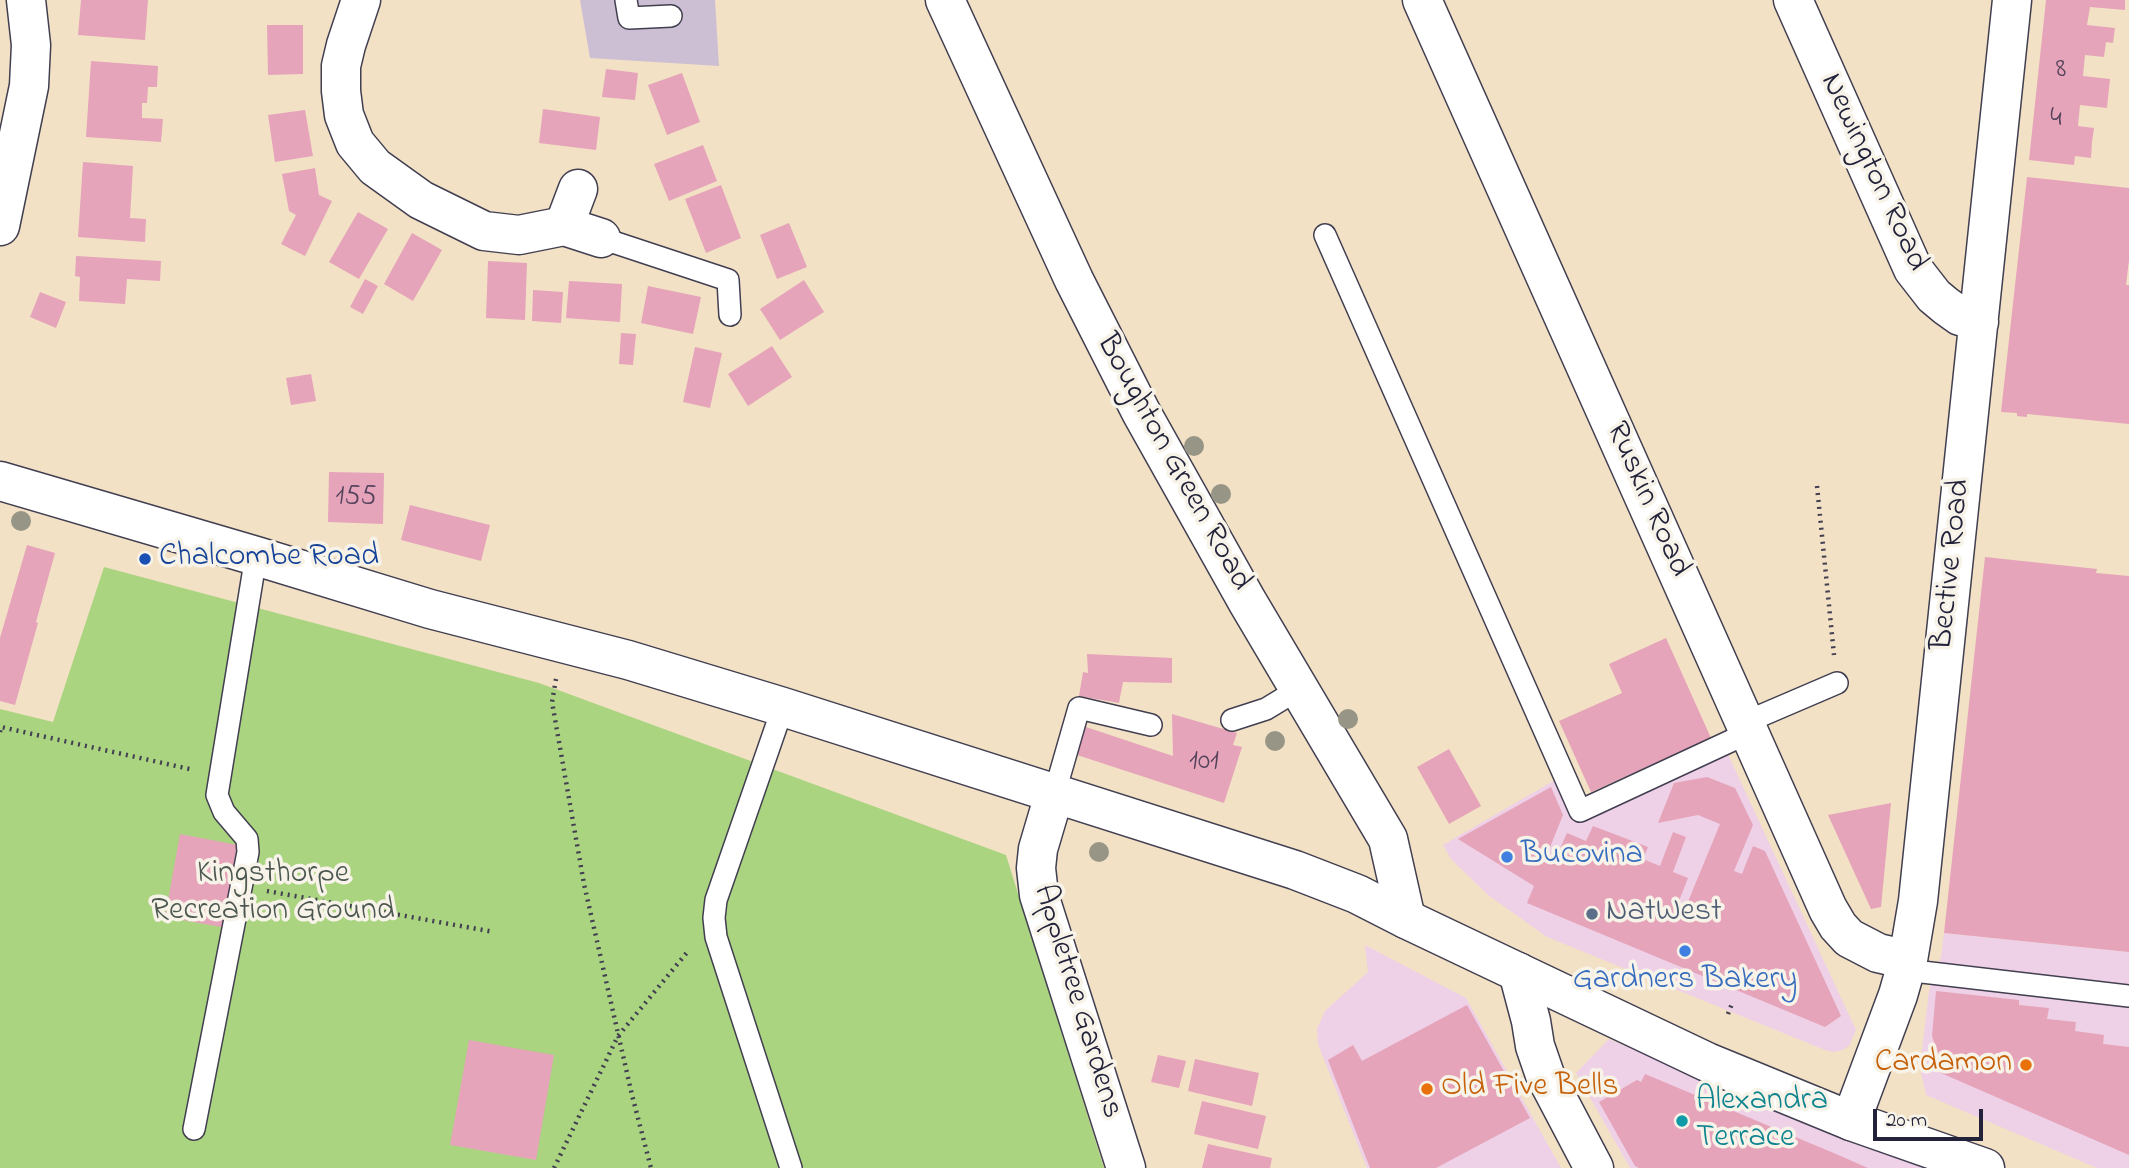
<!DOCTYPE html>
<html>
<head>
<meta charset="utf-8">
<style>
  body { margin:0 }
  #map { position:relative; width:2129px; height:1168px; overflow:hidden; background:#f3e1c6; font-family:"Indie Flower",sans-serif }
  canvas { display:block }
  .scale { position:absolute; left:1873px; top:1109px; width:110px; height:32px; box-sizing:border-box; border:4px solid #22223b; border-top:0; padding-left:9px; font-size:21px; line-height:24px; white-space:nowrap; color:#22223b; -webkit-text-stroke:5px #f7f3e8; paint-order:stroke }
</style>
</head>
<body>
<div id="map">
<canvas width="2129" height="1168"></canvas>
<div class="scale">20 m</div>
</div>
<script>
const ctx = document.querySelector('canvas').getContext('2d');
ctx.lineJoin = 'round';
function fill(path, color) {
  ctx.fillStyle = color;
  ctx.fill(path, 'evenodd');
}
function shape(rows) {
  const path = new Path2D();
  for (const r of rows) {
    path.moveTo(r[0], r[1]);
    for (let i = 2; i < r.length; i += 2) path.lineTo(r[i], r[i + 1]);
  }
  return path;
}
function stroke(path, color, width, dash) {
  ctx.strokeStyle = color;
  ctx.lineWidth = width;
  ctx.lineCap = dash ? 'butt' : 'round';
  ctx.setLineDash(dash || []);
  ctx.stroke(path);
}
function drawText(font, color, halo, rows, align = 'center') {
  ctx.font = font + ' "Indie Flower",sans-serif';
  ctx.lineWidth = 7;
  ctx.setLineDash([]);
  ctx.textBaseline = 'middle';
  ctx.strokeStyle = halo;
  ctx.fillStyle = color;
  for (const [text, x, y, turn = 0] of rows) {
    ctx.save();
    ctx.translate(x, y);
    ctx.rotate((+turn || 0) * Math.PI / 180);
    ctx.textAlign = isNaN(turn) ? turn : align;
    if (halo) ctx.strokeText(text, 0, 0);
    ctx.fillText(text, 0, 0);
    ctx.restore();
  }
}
fill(shape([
  [1726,750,1856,1030,1849,1046,1842,1050,1834,1052,1825,1050,1547,937,1488,895,1451,859,1443,845,1562,776,1577,811],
  [1944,933,2129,952,2129,1168,2097,1168,1926,1095,1920,1068,1929,991,1941,957],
  [1365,945,1466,998,1561,1168,1367,1168,1318,1044,1317,1029,1325,1011,1368,972],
  [1609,1039,1755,1099,1929,1168,1630,1168,1576,1073]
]), '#eed0e7');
fill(shape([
  [580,0,715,0,719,66,590,58]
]), '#ccbed3');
fill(shape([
  [104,567,539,683,1006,855,1104,1168,0,1168,0,709,53,722]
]), '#aad480');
fill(shape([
  [81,0,148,0,145,40,78,35],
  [2046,0,2125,0,2125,10,2090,7,2087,25,2115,28,2113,43,2106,42,2104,57,2085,55,2083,76,2110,79,2107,108,2080,105,2078,126,2094,128,2092,142,2091,158,2075,156,2074,165,2029,160],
  [267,25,303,25,303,74,268,75],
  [91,61,158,66,157,87,148,87,147,103,142,103,142,118,163,119,161,142,86,137],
  [606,69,638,73,635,100,602,97],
  [682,73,700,122,667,135,648,85],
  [543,109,600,117,596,150,539,143],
  [305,110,313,156,275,162,268,115],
  [703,145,717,181,669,201,654,164],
  [83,162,133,166,130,218,146,219,145,242,78,237],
  [315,168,319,195,332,201,305,256,281,244,296,215,289,211,282,174],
  [2027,177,2129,188,2129,260,2126,285,2129,285,2129,424,2027,414,2027,417,2017,416,2017,413,2001,412],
  [721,185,741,238,706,253,685,199],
  [358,212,388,229,359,279,329,262],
  [789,223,807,267,777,279,760,235],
  [412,233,442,250,413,301,384,284],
  [76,256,161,261,160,281,127,279,125,304,79,301,80,277,75,276],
  [488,261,527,263,525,320,486,318],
  [365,279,378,286,363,314,350,307],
  [804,280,824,312,780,340,760,309],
  [569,281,622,284,620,322,566,318],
  [648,286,701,297,693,334,641,323],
  [533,290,563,292,561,323,532,321],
  [40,292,66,302,56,328,30,317],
  [621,333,636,334,633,365,619,364],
  [772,346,792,377,748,406,728,374],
  [695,347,722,353,710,408,683,402],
  [311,374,316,401,291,405,286,378],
  [329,472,384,473,383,524,328,522],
  [410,505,490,525,481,561,401,540],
  [27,545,55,553,36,622,38,623,15,705,0,701,0,638],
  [1985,557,2097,569,2096,573,2129,576,2129,952,1944,933],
  [1666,638,1711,738,1591,792,1559,721,1622,693,1609,664],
  [1087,654,1172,658,1172,683,1123,682,1119,703,1079,696,1083,672,1088,673],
  [1172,714,1237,733,1233,745,1242,747,1224,803,1074,754,1083,726,1173,756],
  [1449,749,1481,806,1449,824,1417,767],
  [1707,777,1735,788,1753,825,1734,871,1742,874,1753,846,1765,851,1841,1016,1825,1027,1527,903,1534,886,1458,839,1551,787,1563,815,1546,857,1555,860,1567,833,1586,841,1593,826,1648,847,1643,859,1660,866,1673,832,1686,837,1673,872,1688,878,1677,906,1685,909,1720,824,1698,815,1658,823,1674,783],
  [1891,803,1881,907,1871,909,1828,815],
  [180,834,243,846,227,928,165,917],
  [1936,991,2019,1000,2019,1005,2049,1008,2047,1019,2076,1022,2075,1031,2104,1035,2103,1044,2129,1047,2129,1155,1941,1073,1937,1063,1938,1054,1932,1036],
  [1467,1005,1530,1118,1436,1168,1370,1168,1328,1060,1353,1045,1362,1061],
  [469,1040,554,1055,536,1160,450,1145],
  [1158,1055,1186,1061,1179,1088,1151,1082],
  [1195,1059,1259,1073,1252,1106,1188,1091],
  [1645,1074,1836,1154,1868,1168,1639,1168,1635,1166,1599,1102,1637,1080,1641,1082],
  [1202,1101,1266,1116,1258,1149,1194,1134],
  [1208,1144,1272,1158,1270,1168,1202,1168]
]), '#e5a4b9');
const lane = shape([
  [626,0,629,18,671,16],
  [1325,235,1580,811,1750,732],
  [601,238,728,280,730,315],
  [783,707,716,900,714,918,716,937,791,1168],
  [1232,720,1266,709,1299,689],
  [1746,722,1837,683],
  [1054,795,1079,708,1151,725],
  [1905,970,2129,996],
  [194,1129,248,852,247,839,224,812,217,795,256,556]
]);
const street = shape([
  [361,0,346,45,341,66,341,91,344,115,355,143,375,167,421,200,484,231,519,235,564,226,601,238],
  [1422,0,1828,909,1838,926,1849,938,1878,953,1908,960],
  [1793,0,1913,269,1934,296,1946,306,1960,316,1979,322],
  [0,226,29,86,31,45,26,0],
  [564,226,578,189],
  [1054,795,1038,849,1036,868,1039,895,1126,1168],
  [1518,972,1531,1021,1535,1046,1545,1075,1594,1168],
  [1851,1121,1898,995,1908,960,1918,901,2012,0]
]);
const secondary = shape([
  [945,0,1074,280,1141,412,1247,601,1388,839,1406,919]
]);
const highway = shape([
  [0,481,256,556,430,609,628,660,783,707,1295,870,1357,894,1406,919,1707,1062,1851,1121,1985,1168]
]);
stroke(lane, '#413f50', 24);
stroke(street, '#413f50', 41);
stroke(secondary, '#413f50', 41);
stroke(highway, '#413f50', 41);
stroke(shape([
  [1817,486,1834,655],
  [556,679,552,702,584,884,632,1095,651,1168],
  [0,732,1,727,194,770],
  [267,891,494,932],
  [1728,1014,1733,1001],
  [554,1168,618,1036,689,950]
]), '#413f50', 4.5, [2, 5]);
stroke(lane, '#fff', 21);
stroke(street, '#fff', 38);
stroke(secondary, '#fff', 38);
stroke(highway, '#fff', 38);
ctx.fillStyle = '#979585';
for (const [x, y] of [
  [1194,446],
  [1221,494],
  [21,521],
  [1348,719],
  [1275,741],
  [1099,852]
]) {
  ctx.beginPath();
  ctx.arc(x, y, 10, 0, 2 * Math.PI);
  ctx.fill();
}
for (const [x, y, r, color] of [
  [145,559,7,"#1a4fb4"],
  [1507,857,7,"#3f7fe0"],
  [1592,914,7,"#5c6f8a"],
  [1685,951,7,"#3f7fe0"],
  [2026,1065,7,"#e8710a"],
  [1427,1089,7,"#e8710a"],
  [1682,1121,7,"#0f9aa8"]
]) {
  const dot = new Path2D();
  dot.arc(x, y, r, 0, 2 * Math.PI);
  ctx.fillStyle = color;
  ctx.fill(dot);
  stroke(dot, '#f7f3e8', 2.5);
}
drawText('28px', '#53425a', null, [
  ["8",2061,71],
  ["4",2056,120],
  ["155",356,498],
  ["101",1204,763]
]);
drawText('32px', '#22223b', '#f7f3e8', [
  ["Newington Road",1872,173,65],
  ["Boughton Green Road",1172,463,61],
  ["Ruskin Road",1646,500,66],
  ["Bective Road",1953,565,-84],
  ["Appletree Gardens",1076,1002,73]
]);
drawText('32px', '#164399', '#f7f3e8', [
  ["Chalcombe Road",159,559]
], 'left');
drawText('32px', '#366cbe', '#f7f3e8', [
  ["Bucovina",1521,857],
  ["Gardners Bakery",1685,982,"center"]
], 'left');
drawText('32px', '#4b5750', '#f7f3e8', [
  ["Kingsthorpe",273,876],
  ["Recreation Ground",273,913]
]);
drawText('32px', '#4e5e75', '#f7f3e8', [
  ["NatWest",1606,914]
], 'left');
drawText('32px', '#c56008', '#f7f3e8', [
  ["Cardamon",2012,1065],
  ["Old Five Bells",1441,1089,"left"]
], 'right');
drawText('32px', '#0d838f', '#f7f3e8', [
  ["Alexandra",1696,1103],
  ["Terrace",1696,1140]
], 'left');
</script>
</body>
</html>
